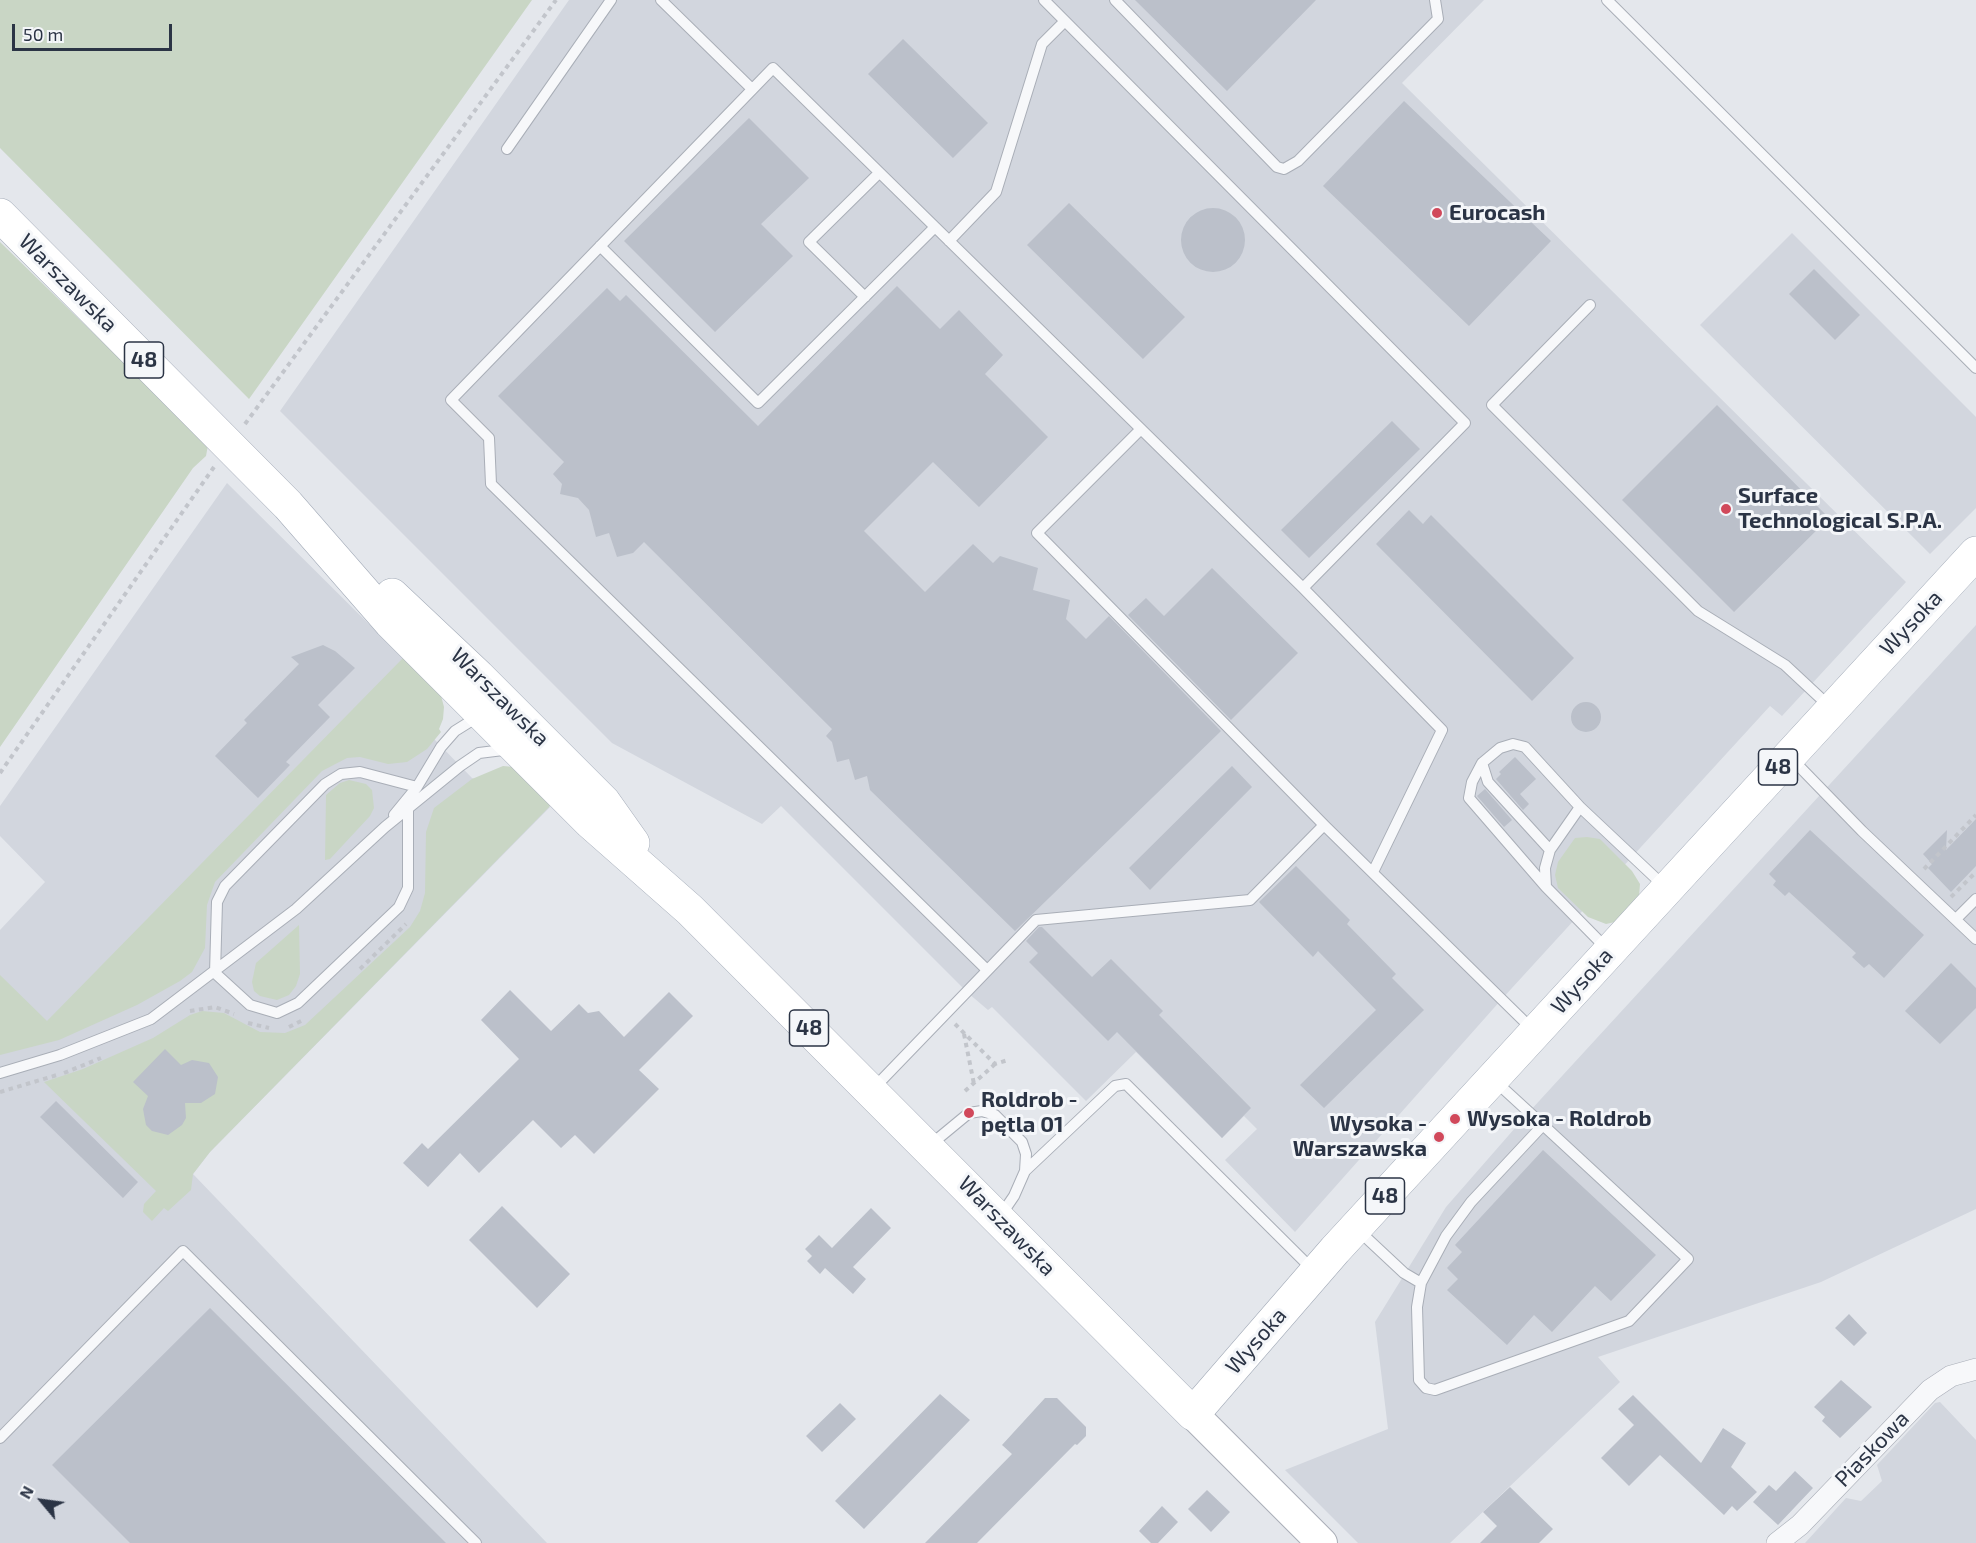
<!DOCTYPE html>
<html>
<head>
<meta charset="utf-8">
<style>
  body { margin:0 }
  #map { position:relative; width:1976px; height:1543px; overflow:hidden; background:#e4e7ec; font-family:"Exo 2",sans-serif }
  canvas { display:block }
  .north { position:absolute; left:12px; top:1471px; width:60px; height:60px; -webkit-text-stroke:4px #f4f6f9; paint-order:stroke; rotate:299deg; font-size:16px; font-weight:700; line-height:24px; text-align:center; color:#2b3445 }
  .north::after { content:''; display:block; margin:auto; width:21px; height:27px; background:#2b3445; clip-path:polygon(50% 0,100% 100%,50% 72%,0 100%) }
  .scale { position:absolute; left:12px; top:24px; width:160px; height:27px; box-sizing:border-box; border:3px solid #2b3445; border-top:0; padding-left:8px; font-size:18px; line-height:21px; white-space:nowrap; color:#2b3445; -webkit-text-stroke:4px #f4f6f9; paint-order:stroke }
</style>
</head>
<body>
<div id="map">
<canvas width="1976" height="1543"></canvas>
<div class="north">N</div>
<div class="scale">50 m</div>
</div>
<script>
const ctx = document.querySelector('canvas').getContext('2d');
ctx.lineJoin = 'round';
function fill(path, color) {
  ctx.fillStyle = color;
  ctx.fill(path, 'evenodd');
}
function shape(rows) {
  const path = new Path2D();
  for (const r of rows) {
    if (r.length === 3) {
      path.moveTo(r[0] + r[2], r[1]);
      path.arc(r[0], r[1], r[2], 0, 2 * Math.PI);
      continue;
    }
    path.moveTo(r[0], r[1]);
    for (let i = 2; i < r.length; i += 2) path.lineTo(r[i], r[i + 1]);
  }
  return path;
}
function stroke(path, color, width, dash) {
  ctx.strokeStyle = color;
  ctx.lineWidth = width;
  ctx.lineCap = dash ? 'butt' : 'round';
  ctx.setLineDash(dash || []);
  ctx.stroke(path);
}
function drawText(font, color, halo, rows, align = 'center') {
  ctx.font = font + ' "Exo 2",sans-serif';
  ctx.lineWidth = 6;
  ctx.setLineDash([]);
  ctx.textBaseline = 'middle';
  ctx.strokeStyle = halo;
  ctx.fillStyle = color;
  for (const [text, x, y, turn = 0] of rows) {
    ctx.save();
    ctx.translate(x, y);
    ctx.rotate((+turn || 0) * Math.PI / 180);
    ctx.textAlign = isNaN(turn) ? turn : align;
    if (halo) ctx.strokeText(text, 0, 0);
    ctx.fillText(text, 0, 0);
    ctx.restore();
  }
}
fill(shape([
  [569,0,1484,0,1402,83,1906,582,1782,716,1770,706,1501,1000,1295,1232,1225,1160,1257,1129,1244,1116,1222,1138,1136,1052,1086,1101,992,1007,988,1010,968,993,781,806,762,824,612,743,280,411],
  [1792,233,1976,417,1976,508,1930,554,1700,325],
  [227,483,403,658,435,740,472,778,550,807,210,1152,193,1174,547,1543,0,1543,0,930,45,882,0,836,0,806],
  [1976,625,1976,1209,1821,1282,1598,1357,1620,1382,1450,1543,1358,1543,1285,1470,1388,1429,1375,1322,1446,1207,1529,1112],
  [1940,1402,1976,1440,1976,1543,1805,1543,1846,1498,1861,1501,1882,1481,1877,1465,1935,1403]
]), '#d2d6de');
fill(shape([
  [0,0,532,0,249,399,0,148],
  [0,242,208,445,206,456,193,468,0,747],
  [403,658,440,692,444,707,443,719,439,729,441,732,427,749,407,762,388,764,360,757,347,758,322,771,215,882,207,905,205,948,192,972,180,981,137,1005,59,1040,0,1055,0,975,47,1021],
  [503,766,514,767,554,802,210,1152,193,1174,191,1190,168,1211,164,1208,152,1221,143,1212,144,1204,156,1191,44,1082,83,1069,153,1038,190,1015,202,1011,224,1013,260,1032,285,1033,305,1025,410,927,420,911,425,893,426,832,434,808,472,779],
  [349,780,366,784,372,790,374,808,370,816,330,859,325,860,326,795,340,783],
  [1587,837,1600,839,1632,871,1640,884,1639,896,1615,922,1606,924,1588,917,1558,888,1555,875,1558,862,1575,838],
  [299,925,300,974,296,986,289,995,277,1000,260,996,254,991,252,982,256,963]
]), '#c9d6c5');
fill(shape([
  [1135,0,1316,0,1227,91],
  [903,39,988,123,953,158,868,74],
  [1404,101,1551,241,1469,326,1323,186],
  [749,118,809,178,761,224,793,256,715,332,624,241],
  [1069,203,1185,317,1143,359,1027,245],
  [1213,240,32],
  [1814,269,1860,315,1835,340,1789,294],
  [897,286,940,329,959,310,1003,355,985,374,1048,437,979,507,933,462,864,531,925,592,973,544,993,563,1000,556,1038,568,1033,590,1070,600,1066,619,1086,639,1109,616,1221,731,1015,931,870,790,867,776,855,780,849,759,837,762,832,742,826,736,832,729,644,542,633,553,617,557,609,533,596,537,589,510,578,498,560,494,562,484,553,474,564,462,498,396,607,288,620,301,626,295,758,426],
  [1717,405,1829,518,1734,612,1622,500],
  [1392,421,1420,449,1309,558,1281,530],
  [1409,510,1423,524,1431,515,1574,658,1532,701,1376,544],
  [1212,568,1298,653,1231,720,1128,615,1146,598,1164,616],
  [323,645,335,651,355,668,318,705,330,717,286,762,290,765,258,798,215,756,247,723,244,720,299,664,291,657],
  [1586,717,15],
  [1515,757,1536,779,1520,794,1529,804,1523,810,1496,779,1501,774,1499,772],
  [1232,766,1252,787,1150,890,1129,868],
  [1485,789,1512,820,1504,827,1477,796],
  [1976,819,1976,866,1951,892,1928,868,1932,864,1923,854,1947,830,1946,850],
  [1810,830,1924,935,1884,978,1869,964,1864,968,1852,957,1856,953,1789,892,1785,896,1773,885,1776,881,1769,874],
  [1296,866,1350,920,1347,924,1396,974,1392,978,1424,1010,1324,1108,1300,1085,1376,1010,1318,951,1313,957,1259,902],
  [1039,927,1042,927,1092,977,1111,959,1163,1011,1159,1015,1251,1108,1222,1138,1117,1032,1108,1041,1029,962,1038,953,1026,941],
  [1951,963,1976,988,1976,1008,1940,1044,1905,1011],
  [510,990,551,1031,579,1004,588,1013,599,1011,624,1037,669,992,693,1016,639,1070,659,1089,594,1154,575,1135,561,1148,533,1120,479,1173,460,1153,428,1187,403,1163,422,1143,428,1149,519,1059,481,1020],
  [165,1049,181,1065,192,1060,209,1063,218,1077,215,1094,201,1103,185,1103,186,1118,182,1125,168,1135,152,1131,146,1125,143,1109,148,1096,133,1082],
  [56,1101,138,1182,123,1198,40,1117],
  [1543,1150,1656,1255,1611,1301,1595,1286,1552,1332,1534,1315,1507,1345,1447,1290,1458,1279,1447,1268,1462,1252,1455,1245],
  [502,1206,570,1274,537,1308,469,1240],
  [871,1208,891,1228,853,1267,866,1279,853,1294,825,1268,820,1274,807,1261,812,1256,805,1249,819,1235,832,1248],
  [210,1308,446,1543,130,1543,52,1465],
  [1849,1314,1867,1333,1854,1346,1835,1328],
  [1841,1380,1872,1407,1840,1438,1822,1421,1825,1417,1814,1407],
  [940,1394,970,1420,864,1529,835,1501],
  [1633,1395,1701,1463,1723,1428,1746,1443,1731,1467,1757,1492,1737,1511,1732,1506,1724,1515,1660,1455,1629,1486,1601,1458,1634,1425,1618,1409],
  [1045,1398,1057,1398,1086,1427,1086,1436,1077,1445,1075,1444,977,1543,925,1543,1012,1454,1002,1445],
  [840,1403,856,1419,822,1452,806,1436],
  [1795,1471,1813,1488,1778,1525,1753,1502,1769,1485,1776,1491],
  [1510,1487,1553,1529,1539,1543,1480,1543,1497,1526,1483,1512],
  [1207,1490,1230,1512,1211,1532,1188,1509],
  [1162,1506,1178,1522,1158,1543,1151,1543,1139,1531]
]), '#bbc0ca');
const lane = shape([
  [661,0,752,89],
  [1044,0,1465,423,1303,588],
  [1115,0,1277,167,1284,169,1298,161,1438,19,1435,0],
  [1607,0,1976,368],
  [507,149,611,0],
  [949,241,996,192,1042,44,1065,21],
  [600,246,758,403,935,227],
  [865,297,809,242,879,173],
  [1590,305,1492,405,1698,611,1785,665,1829,706],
  [1141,429,1037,533,1324,825],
  [1791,758,1862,831,1976,939],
  [1482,763,1488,782,1550,850],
  [408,810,408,888,399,907,298,1003,277,1013,250,1005,215,973,217,902,225,886,325,784,341,774,360,772,417,787],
  [394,815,417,787,441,747,455,731,471,721,479,721],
  [1546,887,1545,868,1550,850,1580,807],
  [1956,919,1976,899],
  [1607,949,1546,887,1469,798,1472,782,1482,763,1500,748,1513,744,1525,747,1580,807,1664,886],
  [987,970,491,484,489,438,451,400,773,68,1303,588,1442,730,1373,872],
  [0,1073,60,1055,151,1019,296,909,385,827,460,766,479,753,503,750,507,752],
  [1495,1081,1543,1125,1688,1259,1629,1321,1435,1390,1426,1388,1419,1380,1417,1307,1421,1283,1446,1236,1471,1202,1543,1125],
  [873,1089,1036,920,1250,900,1324,825,1533,1030],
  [929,1146,969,1113,982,1111,995,1115,1022,1142,1026,1154,1025,1171,1014,1196,1001,1215],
  [1025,1171,1115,1086,1126,1084,1313,1270],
  [1358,1230,1404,1273,1421,1283],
  [0,1438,183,1251,476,1543]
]);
const street = shape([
  [1777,1543,1800,1525,1930,1390,1951,1376,1976,1369]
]);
const secondary = shape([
  [1193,1414,1322,1543]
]);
const primary = shape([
  [0,215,288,505,390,622,590,822,690,910,1193,1414,1335,1250,1976,553],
  [392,595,478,676,604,802,633,843]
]);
stroke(lane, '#a9aeb7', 12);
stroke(street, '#a9aeb7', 22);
stroke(secondary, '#a9aeb7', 32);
stroke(primary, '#a3abb8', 34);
stroke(shape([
  [245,424,556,0],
  [0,773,214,467],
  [1924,869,1976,815],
  [1951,897,1976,872],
  [360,969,406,924],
  [190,1011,215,1007,234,1014],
  [248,1023,269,1028],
  [955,1024,995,1064,1008,1060],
  [289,1027,303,1020],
  [964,1034,974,1084],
  [64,1073,101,1058],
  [965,1091,995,1064],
  [0,1092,57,1075]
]), '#c2c5cb', 4, [4.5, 4.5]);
stroke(lane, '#f7f8fa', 10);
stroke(street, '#f7f8fa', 21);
stroke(secondary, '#fff', 30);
stroke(primary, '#fff', 33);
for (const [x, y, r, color] of [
  [1437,213,6,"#d1495b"],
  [1726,509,6,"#d1495b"],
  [969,1113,6,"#d1495b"],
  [1455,1119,6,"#d1495b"],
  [1439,1137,6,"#d1495b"]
]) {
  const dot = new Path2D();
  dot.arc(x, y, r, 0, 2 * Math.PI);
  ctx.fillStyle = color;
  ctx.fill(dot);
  stroke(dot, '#f4f6f9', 2);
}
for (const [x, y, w] of [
  [144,360,39],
  [1778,767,39],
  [809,1028,39],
  [1385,1196,39]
]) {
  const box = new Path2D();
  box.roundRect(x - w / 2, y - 18, w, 36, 4.5);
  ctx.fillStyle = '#f4f6f9';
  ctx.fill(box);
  stroke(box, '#2b3445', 1.5);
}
drawText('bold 21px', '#2b3445', null, [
  ["48",144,360],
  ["48",1778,767],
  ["48",809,1028],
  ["48",1385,1196]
]);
drawText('bold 22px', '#2b3445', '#f4f6f9', [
  ["Eurocash",1449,213],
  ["Surface",1738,496],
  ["Technological S.P.A.",1738,521],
  ["Roldrob -",981,1100],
  ["pętla 01",981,1125],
  ["Wysoka - Roldrob",1467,1119],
  ["Wysoka -",1427,1124,"right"],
  ["Warszawska",1427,1149,"right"]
], 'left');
drawText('22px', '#2b3445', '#f4f6f9', [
  ["Warszawska",68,283,45],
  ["Wysoka",1911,623,-47],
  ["Warszawska",500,697,45],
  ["Wysoka",1582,981,-48],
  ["Warszawska",1007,1226,46],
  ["Wysoka",1256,1341,-49],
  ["Piaskowa",1872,1449,-46]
]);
</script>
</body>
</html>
